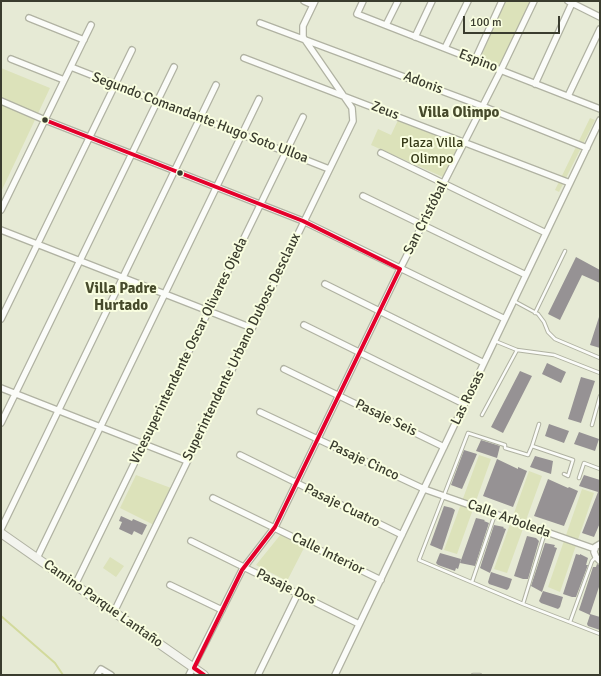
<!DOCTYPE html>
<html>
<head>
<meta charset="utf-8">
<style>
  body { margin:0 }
  #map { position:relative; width:601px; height:676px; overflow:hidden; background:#e6ead5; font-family:Signika,sans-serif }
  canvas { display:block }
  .frame { position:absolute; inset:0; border:2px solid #3a3c2e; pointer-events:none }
  .scale { position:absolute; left:463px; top:16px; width:97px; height:18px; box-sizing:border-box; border:2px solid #3a3c2e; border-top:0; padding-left:5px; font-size:12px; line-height:14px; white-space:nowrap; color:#3a3c2e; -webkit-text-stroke:3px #f9fee0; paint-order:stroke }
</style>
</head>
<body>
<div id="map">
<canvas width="601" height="676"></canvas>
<div class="frame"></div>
<div class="scale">100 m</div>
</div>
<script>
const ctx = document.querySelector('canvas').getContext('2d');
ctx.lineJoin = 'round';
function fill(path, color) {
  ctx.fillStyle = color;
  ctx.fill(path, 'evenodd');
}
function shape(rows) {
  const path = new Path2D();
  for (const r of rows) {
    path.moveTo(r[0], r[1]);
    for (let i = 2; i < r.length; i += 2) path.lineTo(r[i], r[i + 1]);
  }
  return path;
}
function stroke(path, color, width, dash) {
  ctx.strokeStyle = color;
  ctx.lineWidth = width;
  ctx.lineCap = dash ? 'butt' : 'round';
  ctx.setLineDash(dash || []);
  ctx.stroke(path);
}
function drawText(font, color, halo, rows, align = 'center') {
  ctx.font = font + ' Signika,sans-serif';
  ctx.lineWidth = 4;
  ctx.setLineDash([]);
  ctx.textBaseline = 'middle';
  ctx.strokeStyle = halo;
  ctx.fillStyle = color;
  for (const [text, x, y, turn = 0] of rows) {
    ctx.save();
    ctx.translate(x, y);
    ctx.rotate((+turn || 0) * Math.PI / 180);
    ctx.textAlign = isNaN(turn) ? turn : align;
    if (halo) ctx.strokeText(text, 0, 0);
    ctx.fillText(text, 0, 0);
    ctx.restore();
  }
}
fill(shape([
  [505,1,531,1,501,67,480,59],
  [1,68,50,88,1,192],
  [399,118,461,141,443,177,371,145,378,129,391,135],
  [590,118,595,120,559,192,555,190],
  [479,455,491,459,457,554,444,550],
  [529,471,542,476,507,573,494,569],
  [136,475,171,488,154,525,120,508],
  [582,489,594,493,560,592,548,587],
  [281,534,305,546,287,581,256,565],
  [110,557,124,566,116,577,103,568]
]), '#dce2ba');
stroke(shape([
  [1,616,55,663,63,675]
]), '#d2da9c', 2);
fill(shape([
  [576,257,600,270,600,283,582,275,560,320,548,314],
  [599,317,600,317,600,348,590,345],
  [547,363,566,372,561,383,542,374],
  [520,371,532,376,503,433,491,427],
  [581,377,595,381,581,423,568,419],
  [549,424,569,431,564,443,545,436],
  [579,432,599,439,595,451,574,444],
  [481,440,500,446,497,458,476,451],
  [464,450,477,454,462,489,451,485],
  [535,456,553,461,551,474,530,467],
  [497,459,518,469,518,467,527,471,513,507,483,496],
  [584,475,600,480,600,523,594,537,582,533,598,492,579,486],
  [548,479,568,488,569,487,578,491,564,526,534,516],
  [444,506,452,508,455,510,442,550,430,545],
  [121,516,132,521,133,519,147,525,142,535,134,531,132,535,119,529,122,522,119,521],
  [476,518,485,520,484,521,489,523,475,566,460,563],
  [494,525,504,527,503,528,506,529,490,573,480,568],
  [527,536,536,538,539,541,528,579,523,579,514,576],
  [545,543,555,545,554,547,557,548,542,592,531,586],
  [440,553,461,559,458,569,456,568,455,571,438,565,436,563],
  [576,554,580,555,580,554,588,558,586,565,588,565,576,597,572,597,563,594],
  [597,564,600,565,600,584,590,614,600,617,600,630,588,626,587,624,590,615,579,610,593,567,596,567],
  [491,572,512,579,509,588,507,590,489,584,488,582],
  [543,591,563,597,560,607,558,609,541,603,539,601]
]), '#969294');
const service = shape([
  [514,301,538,314,544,322,548,332,555,339,600,358],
  [535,313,565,251],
  [495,341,517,350,554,355,600,373],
  [482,415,517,350],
  [592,425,600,396],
  [532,446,539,424],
  [579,478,584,463,600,469],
  [545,532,523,604,600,634],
  [472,582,495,514],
  [523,604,419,560,468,433,505,445,505,448,528,455,532,446,573,460,568,476,564,474],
  [570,622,592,561,595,558],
  [473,675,480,675]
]);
const minor = shape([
  [304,1,313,5],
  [363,1,357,14,600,109],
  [568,1,600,17],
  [29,18,84,40],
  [260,23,482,106,587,148],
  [386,25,398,1],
  [415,37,432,1],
  [445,48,468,1],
  [244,58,570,183],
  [11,59,64,80],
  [475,60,502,1],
  [71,67,329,169],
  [535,84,572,3],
  [568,96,600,29],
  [1,101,45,120,303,221,505,319],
  [381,153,546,233],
  [363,196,526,275],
  [1,210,91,25],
  [1,230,252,328],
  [325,284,484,363],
  [1,319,132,50],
  [304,325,464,404],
  [284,369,444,447],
  [1,388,187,461],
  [260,412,424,489,595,549],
  [1,423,174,67],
  [240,455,402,535],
  [213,498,381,580],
  [1,529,216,85],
  [191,541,359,624],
  [600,544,595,547,594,552,596,557,600,561],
  [37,558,259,99],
  [75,585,303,117],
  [170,585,222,610],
  [114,612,353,121,352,108,303,37,303,26,315,1],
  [97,675,101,669,111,675],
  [189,675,242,570,275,527,400,269,501,70,534,1],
  [258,675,298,593],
  [335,675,600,120]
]);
const secondary = shape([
  [1,533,204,675]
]);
stroke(service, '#b0b2a2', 4.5);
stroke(minor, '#b0b2a2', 8);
stroke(secondary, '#b0b2a2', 10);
stroke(service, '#fbfcf9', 2.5);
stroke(minor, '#fbfcf9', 5.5);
stroke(secondary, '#f3f4ee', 8);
stroke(shape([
  [45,120,303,221,400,269,275,527,242,570,194,668,204,675]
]), '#e4002b', 4);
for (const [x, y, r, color] of [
  [45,120,3.5,"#3a3c2e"],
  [180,173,3.5,"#3a3c2e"]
]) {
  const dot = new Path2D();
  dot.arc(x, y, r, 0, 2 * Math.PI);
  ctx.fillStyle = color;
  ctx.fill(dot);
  stroke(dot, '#f9fee0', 1.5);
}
drawText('14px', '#3a3c2e', '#f9fee0', [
  ["Espino",478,61,21],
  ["Adonis",423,83,21],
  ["Zeus",385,111,21],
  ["Segundo Comandante Hugo Soto Ulloa",200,118,21],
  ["San Cristóbal",426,218,-63],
  ["Superintendente Urbano Dubosc Desclaux",242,347,-64],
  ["Vicesuperintendente Oscar Olivares Ojeda",189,351,-64],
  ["Las Rosas",468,398,-64],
  ["Pasaje Seis",386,418,26],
  ["Pasaje Cinco",364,461,25],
  ["Pasaje Cuatro",342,506,26],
  ["Calle Arboleda",509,519,20],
  ["Calle Interior",328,554,26],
  ["Pasaje Dos",286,587,26],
  ["Camino Parque Lantaño",103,604,35]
]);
drawText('14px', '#353917', '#f9fee0', [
  ["Plaza Villa",432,143],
  ["Olimpo",432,159]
]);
drawText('bold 15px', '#464a2b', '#f9fee0', [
  ["Villa Olimpo",459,113],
  ["Villa Padre",121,289],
  ["Hurtado",121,306]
]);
</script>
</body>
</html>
